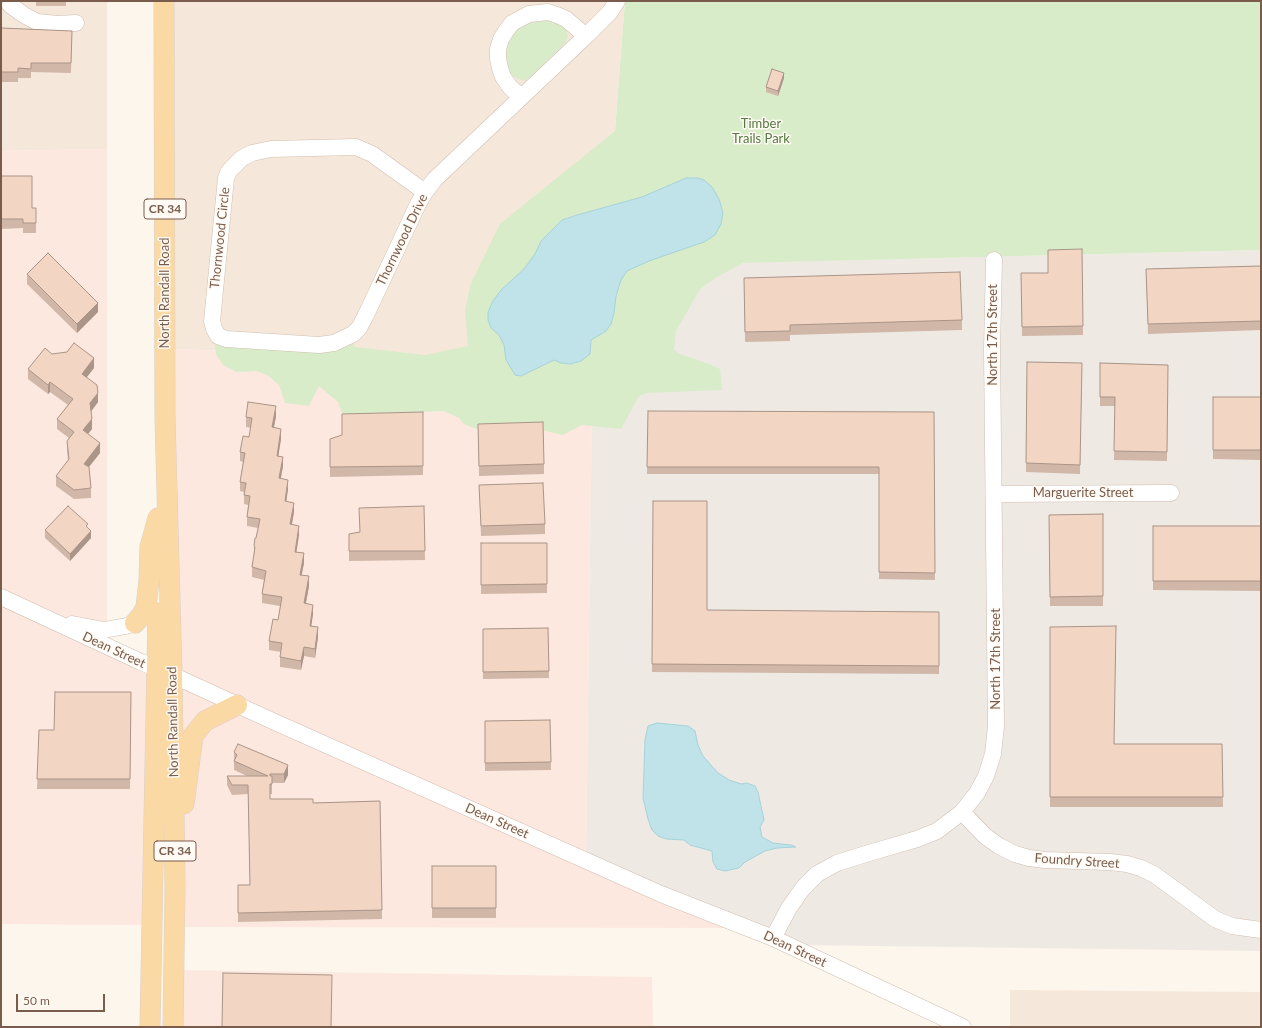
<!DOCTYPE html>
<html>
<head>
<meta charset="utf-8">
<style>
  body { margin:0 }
  #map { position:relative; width:1262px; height:1028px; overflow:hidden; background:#fdf6ec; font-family:Lato,sans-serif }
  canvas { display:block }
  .frame { position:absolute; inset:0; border:2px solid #7a5c4d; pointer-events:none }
  .scale { position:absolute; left:16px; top:994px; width:89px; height:18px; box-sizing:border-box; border:2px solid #7a5c4d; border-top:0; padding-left:5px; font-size:12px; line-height:14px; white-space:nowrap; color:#7a5c4d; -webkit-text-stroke:3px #fffaf3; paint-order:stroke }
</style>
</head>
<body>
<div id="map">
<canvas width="1262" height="1028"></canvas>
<div class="frame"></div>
<div class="scale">50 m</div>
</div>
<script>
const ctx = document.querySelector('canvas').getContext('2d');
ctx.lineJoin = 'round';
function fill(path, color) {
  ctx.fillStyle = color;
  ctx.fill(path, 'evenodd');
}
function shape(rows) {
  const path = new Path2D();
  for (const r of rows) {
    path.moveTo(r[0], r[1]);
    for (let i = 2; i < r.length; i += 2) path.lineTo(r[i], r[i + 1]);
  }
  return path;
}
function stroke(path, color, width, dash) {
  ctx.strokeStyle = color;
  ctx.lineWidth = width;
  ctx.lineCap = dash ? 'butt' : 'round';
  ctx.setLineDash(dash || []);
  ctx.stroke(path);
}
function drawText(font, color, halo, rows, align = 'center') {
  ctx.font = font + ' Lato,sans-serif';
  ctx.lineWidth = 3;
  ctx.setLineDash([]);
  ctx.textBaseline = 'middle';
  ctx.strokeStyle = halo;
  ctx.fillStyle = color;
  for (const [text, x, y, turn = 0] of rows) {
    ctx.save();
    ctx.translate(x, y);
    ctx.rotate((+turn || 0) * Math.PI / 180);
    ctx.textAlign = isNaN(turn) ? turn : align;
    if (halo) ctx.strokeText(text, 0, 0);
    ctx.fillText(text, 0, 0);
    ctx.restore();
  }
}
fill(shape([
  [1,1,107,1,107,149,1,151],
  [168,1,625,1,615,131,523,362,171,349],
  [1010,990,1261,992,1261,1027,1010,1027]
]), '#f5e8da');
fill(shape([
  [107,149,107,643,1,594,1,151],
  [593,327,586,855,177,674,171,349,523,362],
  [1,604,152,672,146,925,1,924],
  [176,680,740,928,178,927],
  [179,970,652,977,653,1027,179,1027]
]), '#fde8e0');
fill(shape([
  [1261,250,1261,951,797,945,586,855,593,327,610,266]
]), '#efe9e4');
fill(shape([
  [625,1,1261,1,1261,250,743,263,717,277,700,289,676,331,674,350,680,354,709,364,720,369,722,390,647,393,639,396,621,429,582,425,563,435,545,431,528,425,476,429,464,424,459,418,444,411,343,415,338,402,319,386,309,406,285,403,279,385,269,376,257,371,236,372,223,365,216,354,215,345,218,336,226,339,349,337,355,347,425,355,468,346,465,310,471,283,500,224,615,131],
  [612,205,627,271,621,280,616,296,614,313,596,336,591,340,591,350,581,361,571,364,561,363,554,360,521,376,506,360,504,345,488,312,493,301,501,290,524,269,535,254,541,241,562,220,577,215],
  [538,18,558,22,566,29,568,37,566,42,531,77,524,81,514,77,509,71,505,52,508,39,514,30]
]), '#d8ecc9');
const water = shape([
  [686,178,698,178,704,180,712,187,719,199,723,213,721,224,715,235,704,242,649,261,627,271,621,280,616,296,614,313,611,324,606,331,591,340,590,354,581,361,571,364,561,363,554,360,521,376,515,375,506,360,504,345,499,335,491,328,488,320,488,312,493,301,501,290,524,269,535,254,541,241,562,220,577,215,642,197,686,178],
  [657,723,688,726,695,731,698,745,703,756,718,773,729,780,741,784,747,783,755,786,758,792,764,820,760,827,762,837,773,843,791,845,796,847,777,848,765,851,745,862,739,868,725,871,717,869,713,862,712,851,690,845,684,840,666,839,658,836,652,830,648,819,643,798,645,740,648,726,657,723]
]);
fill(water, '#bfe3e8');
stroke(water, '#a5d3da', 1);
const minor = shape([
  [10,5,24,15,37,22,57,24,76,23],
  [521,97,510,87,503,77,500,68,498,59,498,49,501,39,506,31,512,23,529,14,548,12,557,15,566,19,586,36],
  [425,192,372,154,356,147,271,149,252,153,242,158,229,171,226,178,212,321,214,329,218,336,226,339,319,345,334,343,353,334,359,328,365,317,418,204,425,192,435,179,586,36,610,12,617,1],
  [995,494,1171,493],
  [1,597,141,662,172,675,277,723,661,894,773,938,963,1027],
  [72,624,104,630,126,626,135,623],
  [962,812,985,836,999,846,1015,854,1029,858,1045,860,1110,862,1127,864,1141,868,1155,875,1215,919,1232,926,1261,930],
  [773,938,789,908,803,888,817,874,837,863,869,853,917,839,937,831,962,812,977,793,986,776,993,754,996,726,992,350,994,260]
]);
const major = shape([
  [164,1,165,417,172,675,175,885,173,1027],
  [135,623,142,615,146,607,149,581,150,547,158,518],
  [184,804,193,736,205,721,237,705],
  [150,1027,158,613]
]);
stroke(minor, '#d1beb0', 17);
stroke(major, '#dad1cd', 21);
stroke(minor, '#fff', 16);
stroke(major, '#fbd9a5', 20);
fill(shape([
  [36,1,66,1,66,6,36,6],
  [1,28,72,31,71,73,31,72,31,78,18,78,18,82,1,82],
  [784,78,778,96,766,92,766,87],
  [1,176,32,208,36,208,36,233,23,233,23,228,1,229],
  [1082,249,1083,335,1022,336,1021,273,1048,273],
  [1261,266,1261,330,1148,334,1146,269],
  [27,274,98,312,77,333,27,284],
  [744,278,962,320,962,330,790,335,790,341,745,342],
  [52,354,94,368,87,377,98,402,91,411,92,429,88,434,100,453,89,467,91,488,91,498,74,499,56,486,56,476,68,460,67,451,67,441,69,438,57,429,57,419,68,405,50,392,48,394,28,379,28,369],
  [1027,362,1082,363,1080,474,1026,472],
  [1100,363,1168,365,1167,461,1114,460,1115,406,1100,406],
  [1213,397,1261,397,1261,460,1213,459],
  [648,411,934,412,935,580,879,579,879,474,647,474],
  [423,412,423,475,330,477,330,439],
  [276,416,274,428,281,439,278,456,283,466,281,478,288,489,286,502,294,512,292,524,299,535,296,552,304,563,301,575,309,586,306,603,313,614,311,626,318,637,315,658,304,656,301,670,280,667,280,657,281,652,269,650,269,641,278,620,280,606,262,603,262,594,264,580,252,577,252,567,254,555,254,546,256,538,258,528,247,526,247,517,248,505,244,504,244,492,240,491,240,482,243,462,240,461,240,452,249,437,251,428,246,427,246,417],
  [478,424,544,464,544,474,479,476],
  [479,485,545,524,545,534,481,536],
  [653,501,707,610,939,612,939,674,652,672],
  [424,506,425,560,349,561,349,534,359,532],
  [1103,514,1103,606,1050,606,1049,515],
  [1153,526,1261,526,1261,591,1153,590],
  [88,528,91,538,70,561,45,538,45,530],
  [481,543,547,543,547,593,481,594],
  [1050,627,1115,744,1222,744,1223,807,1050,807],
  [548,628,549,678,483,679,483,629],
  [131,692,130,789,37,789,39,730,54,730],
  [550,720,551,770,485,771,485,721],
  [234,752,288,775,284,783,272,783,272,794,270,794,270,799,313,803,380,801,382,919,238,922,238,885,250,885,248,794,232,795,227,785,227,776,247,776,234,770],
  [432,866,496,866,496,918,432,918]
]), '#d1b7a8');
fill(shape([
  [784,73,784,78,778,96,778,91],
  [98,303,98,312,77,333,77,324],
  [94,358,94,368,82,383,82,374],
  [50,382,50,392,48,394,48,385],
  [98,393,98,402,90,413,90,403],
  [276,406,276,416,272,437,272,427],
  [92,419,92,429,83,440,83,430],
  [281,429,281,439,277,465,277,456],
  [100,443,100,453,84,473,84,464],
  [283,457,283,466,279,487,279,478],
  [288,480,288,489,285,511,285,501],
  [294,503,294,512,290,534,290,524],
  [299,526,299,535,295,562,295,552],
  [91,531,91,538,70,561,70,554],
  [304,553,304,563,300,584,300,575],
  [309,576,309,586,304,613,304,603],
  [313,605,313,614,310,635,310,626],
  [318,627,318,637,315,658,315,649],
  [304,647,304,656,301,670,301,661],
  [288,765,288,775,284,783,284,774]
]), '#aa9588');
const building = shape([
  [1,28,72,31,71,63,31,63,31,69,18,68,18,72,1,72,1,28],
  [772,69,784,73,778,91,766,87,772,69],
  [1,176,32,176,32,208,36,208,36,223,23,223,23,219,1,219,1,176],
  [1082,249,1083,326,1022,327,1021,273,1048,273,1048,250,1082,249],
  [48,253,98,303,77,324,27,274,48,253],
  [1261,266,1261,321,1148,324,1146,269,1261,266],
  [960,272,962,320,790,325,790,331,745,332,744,278,960,272],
  [74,343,94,358,82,374,97,385,98,393,90,403,92,419,83,430,100,443,84,464,89,467,91,488,74,490,56,476,69,459,67,441,74,432,57,419,73,399,50,382,48,385,28,369,45,348,52,354,67,352,74,343],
  [1027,362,1082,363,1080,465,1026,463,1027,362],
  [1100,363,1168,365,1167,452,1114,451,1115,397,1100,397,1100,363],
  [1213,397,1261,397,1261,450,1213,450,1213,397],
  [248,402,276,406,272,427,281,429,277,456,283,457,279,478,288,480,285,501,294,503,290,524,299,526,295,552,304,553,300,575,309,576,304,603,313,605,310,626,318,627,315,649,304,647,301,661,280,657,282,643,269,641,273,619,278,620,282,597,262,594,266,571,252,567,255,547,254,546,255,538,256,538,260,519,247,517,250,496,244,495,246,483,240,482,245,453,240,452,243,436,249,437,252,418,246,417,248,402],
  [648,411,934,412,935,573,879,572,879,467,647,467,648,411],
  [423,412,423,466,330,467,330,439,342,435,342,414,423,412],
  [543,422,544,464,479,466,478,424,543,422],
  [543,483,545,524,481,526,479,485,543,483],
  [653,501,707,501,707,610,939,612,939,666,652,664,653,501],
  [68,506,88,524,86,526,91,531,70,554,45,530,68,506],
  [424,506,425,551,349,551,349,534,360,532,359,508,424,506],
  [1103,514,1103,596,1050,597,1049,515,1103,514],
  [1153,526,1261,526,1261,581,1153,581,1153,526],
  [481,543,547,543,547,584,481,585,481,543],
  [1116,626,1114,744,1222,744,1223,797,1050,797,1050,627,1116,626],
  [548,628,549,671,483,672,483,629,548,628],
  [55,692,131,692,130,779,37,779,39,730,54,730,55,692],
  [550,720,551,762,485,763,485,721,550,720],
  [238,744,288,765,284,774,270,774,270,776,272,776,272,784,270,784,270,799,313,799,313,803,380,801,382,910,238,913,238,885,250,885,248,785,232,785,227,776,268,776,234,761,237,755,234,752,238,744],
  [432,866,496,866,496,908,432,908,432,866],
  [223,973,332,975,331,1027,222,1027,223,973]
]);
fill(building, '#f3d5c3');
stroke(building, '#aa9588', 1);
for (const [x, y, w] of [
  [165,209,42],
  [175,851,42]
]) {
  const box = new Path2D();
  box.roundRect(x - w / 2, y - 10, w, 20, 3);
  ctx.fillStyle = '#fffaf3';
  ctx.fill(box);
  stroke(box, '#7a5c4d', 1);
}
drawText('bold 12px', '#7a5c4d', null, [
  ["CR 34",165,209],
  ["CR 34",175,851]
]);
drawText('13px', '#537a41', '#fffaf3', [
  ["Timber",761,124],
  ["Trails Park",761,139]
]);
drawText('13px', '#7a5c4d', '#fffaf3', [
  ["Thornwood Circle",220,238,-84],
  ["Thornwood Drive",402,240,-64],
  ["North Randall Road",165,293,-90],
  ["North 17th Street",993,335,-90],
  ["Marguerite Street",1083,493],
  ["Dean Street",114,650,25],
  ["North 17th Street",996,659,-90],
  ["North Randall Road",173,722,-91],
  ["Dean Street",497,821,24],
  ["Foundry Street",1077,861,4],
  ["Dean Street",795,949,25]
]);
</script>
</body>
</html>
